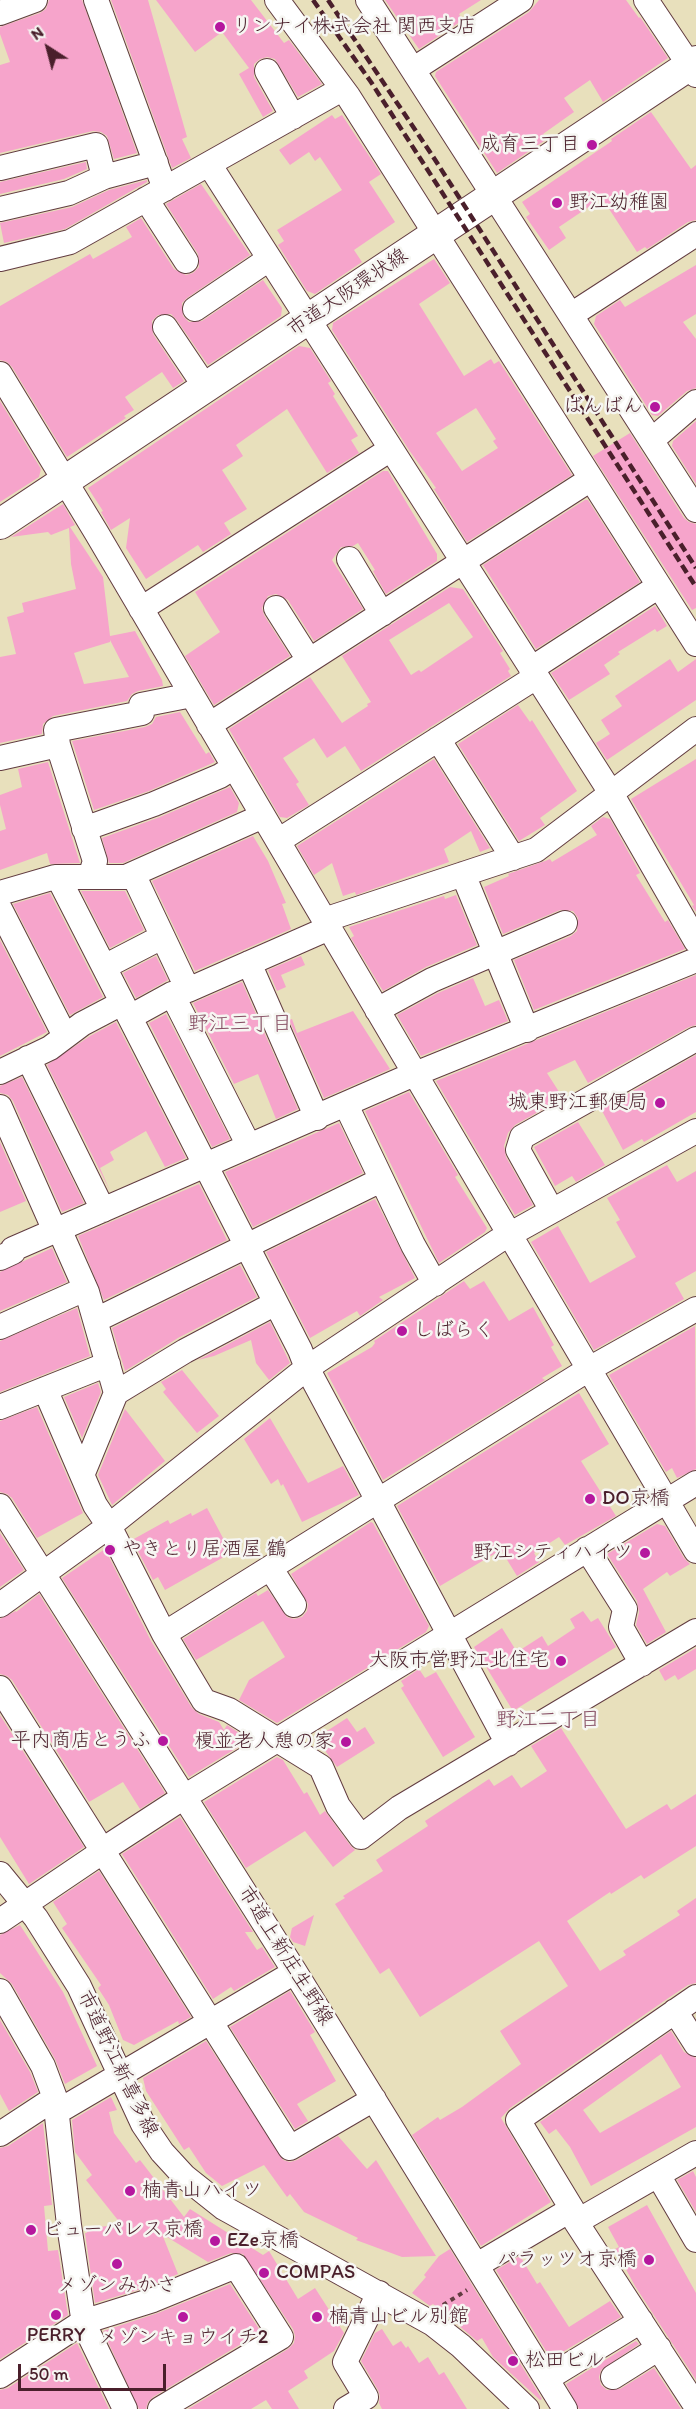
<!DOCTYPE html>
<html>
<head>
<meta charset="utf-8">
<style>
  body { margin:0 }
  #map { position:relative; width:696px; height:2409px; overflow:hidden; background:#e8e0bc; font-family:Itim,sans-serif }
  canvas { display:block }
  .north { position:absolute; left:18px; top:18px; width:60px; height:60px; -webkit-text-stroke:4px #f6f6f2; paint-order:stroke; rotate:324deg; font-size:16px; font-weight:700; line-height:24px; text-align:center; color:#4a1f2b }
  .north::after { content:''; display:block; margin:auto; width:21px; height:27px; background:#4a1f2b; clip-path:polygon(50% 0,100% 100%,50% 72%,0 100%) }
  .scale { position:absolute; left:18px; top:2364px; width:148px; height:27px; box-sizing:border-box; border:3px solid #4a1f2b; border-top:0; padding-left:8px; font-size:18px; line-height:21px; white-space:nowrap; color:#4a1f2b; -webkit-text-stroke:4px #f6f6f2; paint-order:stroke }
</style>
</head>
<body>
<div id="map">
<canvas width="696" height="2409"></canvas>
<div class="north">N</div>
<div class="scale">50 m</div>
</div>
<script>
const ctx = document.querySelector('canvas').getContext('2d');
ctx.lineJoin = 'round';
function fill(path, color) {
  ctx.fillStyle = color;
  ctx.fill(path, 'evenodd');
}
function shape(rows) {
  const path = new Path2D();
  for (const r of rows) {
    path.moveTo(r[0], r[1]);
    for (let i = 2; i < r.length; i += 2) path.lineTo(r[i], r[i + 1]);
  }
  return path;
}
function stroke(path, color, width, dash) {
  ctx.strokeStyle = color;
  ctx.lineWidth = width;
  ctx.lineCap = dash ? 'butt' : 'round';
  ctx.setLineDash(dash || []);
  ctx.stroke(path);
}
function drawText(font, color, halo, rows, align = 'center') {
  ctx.font = font + ' Itim,"Klee One",sans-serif';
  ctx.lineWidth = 5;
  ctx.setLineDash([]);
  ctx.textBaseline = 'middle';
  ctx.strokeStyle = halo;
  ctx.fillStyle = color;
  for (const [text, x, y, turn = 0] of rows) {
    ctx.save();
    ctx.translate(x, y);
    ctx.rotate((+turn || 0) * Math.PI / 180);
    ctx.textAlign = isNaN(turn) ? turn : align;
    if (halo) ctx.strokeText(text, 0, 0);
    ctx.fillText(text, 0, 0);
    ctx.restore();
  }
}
fill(shape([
  [49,0,82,0,137,153,114,159,107,136,101,132,93,131,0,153,0,65,10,62,0,34,0,27,40,13,46,9],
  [111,0,148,0,187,137,182,139,191,158,172,168],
  [156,0,251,0,284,43,289,40,322,84,298,97,275,59,267,57,260,59,254,64,254,77,273,111,263,117,239,74,249,68,222,32,195,52],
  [385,0,481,0,459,14,463,20,419,49],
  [539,0,626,0,639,18,640,17,668,58,603,102,590,80,564,98,574,112,543,134,547,139,497,173,435,76,436,72,529,12],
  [651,112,691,169,696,165,696,220,688,222,647,249,645,247,637,252,602,198,559,227,566,238,549,250,526,217,530,214,522,202,612,141,611,139],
  [332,115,335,119,342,115,381,174,369,182,395,222,354,250,362,262,315,294,307,291,278,245,284,241,277,230,342,190,320,157,315,161,309,152,290,165,279,150],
  [86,162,87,169,64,179,0,194,0,182],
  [147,180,147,182,65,229,4,243,0,223,72,207,109,190],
  [201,184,250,255,187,298,182,303,183,316,189,322,202,321,263,280,282,308,281,316,208,365,176,319,171,314,158,315,152,321,153,334,184,381,173,388,162,372,125,397,134,410,124,416,126,418,67,457,12,367,7,362,0,360,0,306,90,254,93,259,132,237,126,227,141,218,174,269,186,275,193,273,199,267,198,254,166,204],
  [434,259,450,283,419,304,464,376,491,359,494,364,499,361,572,475,467,542,434,489,436,488,409,450,332,330,333,323],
  [476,408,496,439,493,441,498,448,462,471,436,433],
  [696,265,696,314,683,322,696,339,696,388,687,391,658,416,652,415,594,324,596,316,620,300,625,307],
  [299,346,310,348,331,381,328,383,335,394,333,396,358,436,351,440,359,453,327,473,287,409,236,445,243,456,222,470,247,509,224,523,231,534,203,552,198,545,146,579,126,548,130,518,111,530,101,512,103,511,88,488],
  [0,401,41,469,39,477,0,502],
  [696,421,696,484,672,446,673,441],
  [630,433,684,518,689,522,696,524,696,608,692,610,593,456],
  [383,471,388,471,402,495,437,554,437,561,386,594,373,571,375,570,358,543,353,546,341,547,332,560,363,609,314,641,288,600,276,594,268,596,262,608,264,615,290,656,214,705,185,656,220,632,195,592],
  [585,500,588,500,640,582,536,649,483,565],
  [63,504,75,525,70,527,103,577,110,636,135,631,162,680,163,686,138,691,132,694,127,701,53,716,43,724,42,734,0,743,0,657,16,654,7,617,24,612,22,603,76,589,71,564,69,528,51,535,48,532,11,537],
  [110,640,129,677,84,684,74,653,110,642],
  [450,587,463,589,503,651,500,653,510,669,508,671,511,676,361,771,345,746,327,758,314,738,283,758,299,782,296,784,309,805,287,818,280,817,229,729,310,677,342,723,368,706,367,704,371,702,342,656],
  [449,603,473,637,421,672,419,670,411,675,389,640],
  [655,606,667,626,657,632,655,629,618,652,620,654,604,665,610,674,569,700,551,673],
  [670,659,678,672,696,659,696,700,607,760,596,743,610,734,601,720,622,706,615,696],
  [518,705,530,722,532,720,577,791,540,818,545,825,519,841,458,744],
  [180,712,206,754,209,752,215,762,149,791,94,810,72,741,145,727,152,724,156,717],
  [434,759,490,848,480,852,471,831,444,849,449,862,356,895,355,892,343,896,332,863,314,875,297,846],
  [696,759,696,912,692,906,694,905,631,799],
  [48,762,80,863,50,864,47,853,0,870,0,831,6,829,0,805,0,795,22,787,18,769],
  [230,787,239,803,237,812,123,863,109,863,102,838,160,817],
  [603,817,610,819,640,873,636,875,639,880,665,922,668,920,685,949,534,1010,514,960,571,936,577,931,578,918,573,911,560,910,503,934,484,887,509,876,508,874,545,861,550,859,552,862,597,835,591,826],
  [253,836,268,861,286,903,282,904,291,929,195,971,152,881],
  [81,891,125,891,144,930,110,948],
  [50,893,103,997,70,1015,13,904],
  [456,895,477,945,426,967,383,991,351,938,354,936,349,927,444,896,445,899],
  [0,940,47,1032,0,1056],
  [156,956,168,980,136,998,123,973],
  [301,956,305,965,281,975,286,987,277,991,268,970],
  [696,975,696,1025,689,1027,588,1083,575,1060,547,1073,563,1098,515,1125,508,1133,504,1146,506,1157,533,1205,515,1215,436,1081],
  [473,978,485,1006,499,1000,508,1021,421,1056,397,1015,438,993],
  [242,982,298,1109,276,1119,258,1074,234,1084,193,1003],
  [353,1011,390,1069,324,1098,289,1020,292,1019,297,1033],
  [166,1014,230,1139,212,1147,149,1023],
  [116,1022,186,1158,165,1167,146,1131,110,1152,114,1160,100,1168,110,1191,47,1065,90,1036],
  [696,1055,696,1112,644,1142,642,1139,623,1150,601,1109],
  [22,1077,84,1203,62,1212,13,1101,8,1095,0,1093,0,1086],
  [409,1092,458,1175,455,1177,457,1180,487,1228,485,1232,439,1263,365,1111],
  [578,1122,605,1165,576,1182,572,1176,555,1186,534,1147],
  [339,1123,363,1173,253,1227,225,1172],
  [0,1142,26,1201,0,1212],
  [667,1165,677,1182,696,1171,696,1271,675,1283,684,1299,594,1350,531,1242,558,1226,590,1283,636,1257,616,1222,620,1220,607,1198],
  [199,1184,227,1240,104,1300,78,1236],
  [375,1199,415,1278,379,1297,383,1300,360,1316,357,1311,310,1338,266,1252],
  [52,1248,67,1282,0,1311,0,1272],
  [240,1265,257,1297,178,1338,125,1371,112,1328],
  [464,1281,470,1289,484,1281,509,1321,533,1307,554,1345,551,1347,562,1366,542,1378,545,1380,383,1480,327,1373,372,1347,375,1343,374,1341],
  [77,1308,90,1356,0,1392,0,1341],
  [270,1322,290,1363,269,1380,256,1363,251,1340,214,1356,198,1360],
  [695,1326,696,1469,677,1478,672,1468,666,1472,609,1375],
  [182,1370,219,1416,197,1433,163,1392,166,1389,161,1382],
  [98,1383,101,1392,82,1438,64,1397],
  [579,1393,609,1444,581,1461,616,1516,565,1545,559,1537,534,1553,539,1562,517,1576,501,1550,440,1586,397,1506],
  [37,1407,83,1513,37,1538,12,1498,7,1494,0,1492,0,1421],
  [125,1409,165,1461,112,1505,98,1475],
  [270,1418,308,1483,343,1466,359,1495,302,1522,283,1484,281,1486,278,1479,271,1484,244,1439],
  [207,1508,231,1553,165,1590,158,1577,153,1580,132,1540,168,1520,170,1524,191,1513,192,1516],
  [371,1522,373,1523,429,1626,426,1632,277,1723,239,1700,249,1680,285,1657,263,1621,196,1660,183,1639,256,1593,258,1596,268,1590,287,1617,294,1619,302,1617,307,1611,308,1604,291,1574],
  [657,1524,665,1526,684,1558,690,1564,670,1576,667,1572,643,1589,666,1632,647,1644,636,1625,639,1612,637,1601,607,1554],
  [0,1533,24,1570,0,1587],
  [105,1549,151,1641,192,1708,199,1714,219,1722,224,1730,227,1725,250,1740,189,1777,62,1578],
  [39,1594,165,1793,140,1809,123,1782,89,1802,12,1680,7,1676,0,1674,0,1619,16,1611,16,1612],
  [583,1611,591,1622,598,1618,616,1647,513,1711,474,1647,502,1628,517,1652,542,1636,548,1646,575,1628,570,1619],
  [696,1648,696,1669,678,1680,675,1675,665,1681,659,1670],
  [419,1669,425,1678,436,1672,475,1737,443,1757,401,1688,404,1686,401,1681],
  [0,1715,84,1847,29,1884,0,1837],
  [347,1718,357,1732,365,1727,375,1743,337,1767,316,1738],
  [561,1728,626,1829,667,1804,671,1810,696,1794,696,1846,644,1879,641,1875,611,1894,610,1892,567,1921,600,1971,626,1955,623,1951,680,1915,677,1911,696,1898,696,1983,688,1985,667,1999,510,2108,501,2118,551,2202,481,2246,412,2135,438,2117,440,2120,462,2107,521,2064,500,2031,568,1986,539,1941,420,2017,389,1968,380,1974,335,1904,345,1898,343,1896,383,1871,376,1860,428,1826,425,1821,489,1779,494,1786,512,1775,521,1788,547,1771,531,1746],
  [277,1757,283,1760,304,1794,307,1792,320,1815,325,1811,350,1845,355,1850,333,1867,305,1831,246,1868,204,1802],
  [180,1817,253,1932,245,1932,257,1950,262,1947,275,1967,234,1991,231,1987,213,1999,122,1854],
  [99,1871,191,2017,179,2024,178,2021,134,2045,123,2040,109,2005,98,1988,101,1985,62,1928,67,1924,53,1902],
  [314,1915,305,1946,293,1942,290,1937,292,1928],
  [20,1925,63,1992,97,2066,65,2084,55,2059,12,1984,0,1973,0,1935],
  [290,1991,315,2032,310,2035,336,2081,297,2104,308,2121,295,2129,230,2027],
  [0,2020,30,2072,38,2092,9,2111,0,2094],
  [671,2031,684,2052,696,2058,696,2127,591,2186,570,2147,556,2129,549,2134,540,2122],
  [661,2054,681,2087,600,2133,583,2110],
  [206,2041,283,2160,290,2162,297,2160,338,2136,367,2169,376,2160,436,2256,402,2257,356,2240,358,2238,304,2212,290,2194,287,2197,264,2165,222,2186,206,2173,189,2147,184,2150,146,2091,143,2078],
  [111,2097,117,2110,109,2112,114,2133,136,2163,140,2160,184,2217,190,2209,263,2255,269,2251,298,2299,315,2288,344,2333,334,2351,304,2371,308,2378,288,2391,299,2409,272,2409,266,2400,251,2409,188,2409,288,2349,294,2343,295,2336,293,2329,243,2254,231,2253,208,2262,162,2234,178,2274,148,2287,95,2303,85,2233,87,2233,86,2229,121,2224,86,2180,92,2175,75,2152,72,2120],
  [43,2123,52,2205,44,2206,48,2251,58,2250,68,2315,0,2359,0,2148,8,2146],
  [693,2171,696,2177,696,2212,677,2180],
  [647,2205,696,2293,696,2380,635,2286,615,2249,619,2247,608,2227],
  [450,2249,542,2399,540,2400,493,2357,482,2338,477,2341,433,2304,430,2306,412,2293,426,2277,424,2275,439,2256],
  [520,2256,537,2284,540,2282,569,2327,610,2301,621,2317,551,2359,496,2270],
  [230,2284,261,2332,153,2397,148,2402,146,2409,139,2409,103,2331,158,2313],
  [382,2329,393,2346,401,2341,406,2348,408,2346,419,2363,428,2357,439,2375,444,2372,467,2409,382,2409,379,2403,380,2396,378,2390,361,2361,375,2333],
  [636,2341,639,2344,601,2370,599,2377,601,2385,607,2390,620,2389,654,2368,681,2409,579,2409,566,2384],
  [77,2343,109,2409,0,2409,0,2390,8,2388]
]), '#f6a4cb');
const minor = shape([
  [96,0,165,189],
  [277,0,348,96,696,644],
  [368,0,696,510],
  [646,0,696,75],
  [0,13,35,0],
  [414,69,521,0],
  [267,71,293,117],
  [209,164,611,793,696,941],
  [0,168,96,145,104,177],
  [146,199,186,261],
  [0,209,69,193,104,177,156,163],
  [0,259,70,242,342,89],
  [195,309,269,259],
  [571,315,696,234],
  [165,327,206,388],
  [0,374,96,532,696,1551],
  [652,440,696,402],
  [349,559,382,614],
  [276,608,309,660],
  [141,609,391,449],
  [531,669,659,586],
  [209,725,591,479],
  [438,739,513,858],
  [0,758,58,745],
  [84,829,154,804,220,776,234,767],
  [278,841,536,677],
  [133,874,188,990],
  [463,874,527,1030],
  [58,877,300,1350,307,1368,508,1744],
  [90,877,95,861,58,745,56,730,142,713,141,705,192,695],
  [0,893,55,877,126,877,263,816],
  [0,909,65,1036],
  [324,920,536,850,696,729],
  [249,963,317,1118],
  [104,967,162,937],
  [172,994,249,1146],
  [377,1010,432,980,565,923],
  [130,1017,172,994,188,990,329,928],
  [28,1058,103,1210],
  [0,1072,50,1048,82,1024,122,1003],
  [346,1105,413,1245,435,1284],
  [0,1107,55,1231],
  [552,1211,518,1150,522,1137,696,1039],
  [59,1229,87,1292,116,1393],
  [0,1258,13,1252,13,1249,59,1229,405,1078,696,960],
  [96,1320,381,1180],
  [0,1327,85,1289],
  [45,1389,95,1505,109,1526,164,1634,204,1701,229,1710,321,1767,338,1806,361,1837,399,1808,696,1631],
  [0,1407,108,1364],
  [83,1473,116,1393,185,1351,276,1303],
  [0,1506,295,1972,565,2409],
  [587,1549,625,1609,621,1627,642,1664],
  [271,1569,294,1605],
  [0,1605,109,1526,307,1368,498,1241,696,1131],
  [164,1634,589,1369,696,1309],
  [0,1688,290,2148,374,2099],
  [0,1874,36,1918,79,1986,143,2124,162,2152,185,2177,224,2208,433,2324,461,2346,527,2409],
  [0,1921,102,1852,104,1849,184,1797,696,1483],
  [0,1991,43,2066,55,2098,69,2225,84,2324,125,2409],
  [696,1997,518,2120,572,2209,576,2222,696,2406],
  [675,2011,696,2044],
  [57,2112,295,1972],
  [0,2134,55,2098],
  [658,2175,696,2240],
  [576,2222,696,2153],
  [477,2265,572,2209],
  [0,2376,83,2322,153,2300,236,2266,281,2337,160,2409],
  [613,2377,659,2348],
  [548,2378,641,2321],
  [346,2409,366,2397,345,2362,379,2293]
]);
const major = shape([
  [0,524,696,61]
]);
stroke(minor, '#623c41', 26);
stroke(major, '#623c41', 32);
stroke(shape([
  [443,2305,467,2290]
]), '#623c41', 4, [4.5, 4.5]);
stroke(minor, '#fff', 24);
stroke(major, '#fff', 30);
stroke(shape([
  [313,0,371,82,696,587],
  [328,0,432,155,696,568]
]), '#4a1f2b', 4.5, [9, 4.5]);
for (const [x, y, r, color] of [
  [220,27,6,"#b5179e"],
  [592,145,6,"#b5179e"],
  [557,203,6,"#b5179e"],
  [655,407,6,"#b5179e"],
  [660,1103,6,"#b5179e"],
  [402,1331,6,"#b5179e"],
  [590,1499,6,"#b5179e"],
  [110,1550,6,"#b5179e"],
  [645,1553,6,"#b5179e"],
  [561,1661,6,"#b5179e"],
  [163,1741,6,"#b5179e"],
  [346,1742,6,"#b5179e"],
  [130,2191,6,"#b5179e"],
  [31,2230,6,"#b5179e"],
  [215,2241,6,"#b5179e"],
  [649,2260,6,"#b5179e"],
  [117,2264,6,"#b5179e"],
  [264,2273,6,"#b5179e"],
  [56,2315,6,"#b5179e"],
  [183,2317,6,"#b5179e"],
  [317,2317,6,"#b5179e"],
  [513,2361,6,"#b5179e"]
]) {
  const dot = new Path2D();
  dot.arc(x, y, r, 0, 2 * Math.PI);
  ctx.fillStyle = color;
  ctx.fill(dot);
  stroke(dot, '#f6f6f2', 2);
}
drawText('20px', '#4a1f2b', '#f6f6f2', [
  ["リンナイ株式会社 関西支店",232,27],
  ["成育三丁目",580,145,"right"],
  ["野江幼稚園",569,203],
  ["ばんばん",643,407,"right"],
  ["城東野江郵便局",648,1103,"right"],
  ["しばらく",414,1331],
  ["DO京橋",602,1499],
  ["やきとり居酒屋 鶴",122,1550],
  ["野江シティハイツ",633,1553,"right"],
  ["大阪市営野江北住宅",549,1661,"right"],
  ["平内商店とうふ",151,1741,"right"],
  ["榎並老人憩の家",334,1742,"right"],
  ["楠青山ハイツ",142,2191],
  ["ビューパレス京橋",43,2230],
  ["EZe京橋",227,2241],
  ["パラッツオ京橋",637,2260,"right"],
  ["COMPAS",276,2273],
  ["メゾンみかさ",117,2286,"center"],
  ["楠青山ビル別館",329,2317],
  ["PERRY",56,2336,"center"],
  ["メゾンキョウイチ2",183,2338,"center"],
  ["松田ビル",525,2361]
], 'left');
drawText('20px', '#4a1f2b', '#f6f6f2', [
  ["市道大阪環状線",348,293,-34],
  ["市道上新庄生野線",285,1956,58],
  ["市道野江新喜多線",117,2064,64]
]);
drawText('21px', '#864e63', '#f6f6f2', [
  ["野江三丁目",240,1025],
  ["野江二丁目",548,1721]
]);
</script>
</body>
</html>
